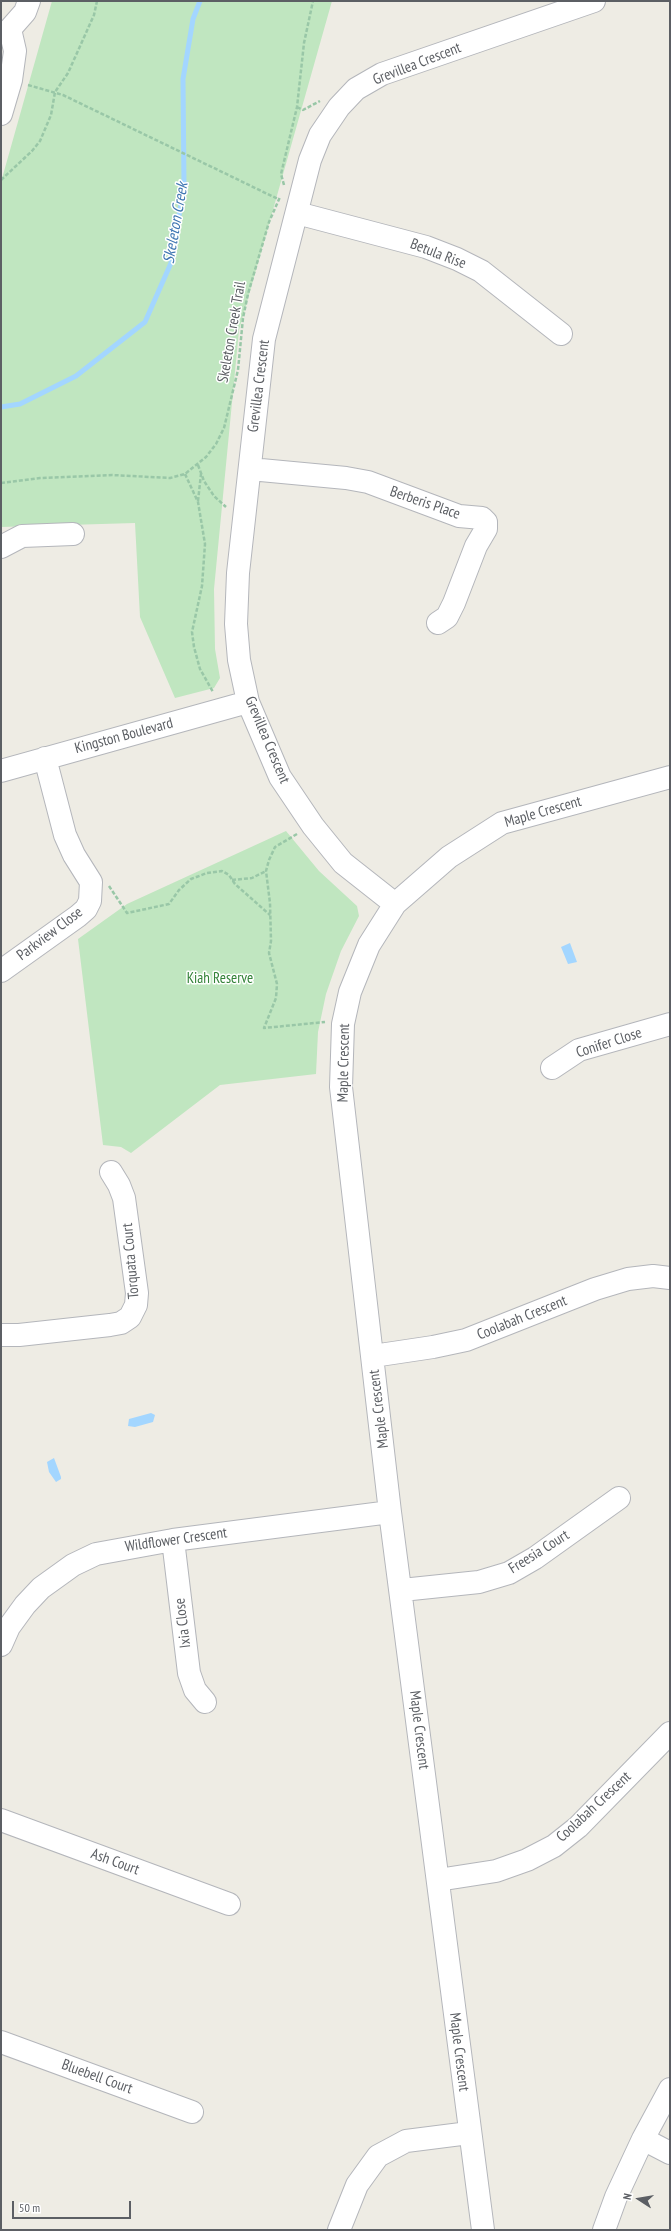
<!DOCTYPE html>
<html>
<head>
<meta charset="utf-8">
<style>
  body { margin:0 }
  #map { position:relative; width:671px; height:2231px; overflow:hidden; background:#eeece4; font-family:"PT Sans Narrow",sans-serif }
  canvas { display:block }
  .frame { position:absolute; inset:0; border:2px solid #5c5f64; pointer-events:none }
  .north { position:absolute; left:619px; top:2179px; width:40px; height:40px; -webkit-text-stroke:3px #fff; paint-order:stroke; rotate:282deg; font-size:11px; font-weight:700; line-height:16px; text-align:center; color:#5c5f64 }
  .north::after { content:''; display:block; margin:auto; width:14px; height:18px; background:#5c5f64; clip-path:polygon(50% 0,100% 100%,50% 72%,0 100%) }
  .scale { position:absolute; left:12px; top:2201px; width:119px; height:18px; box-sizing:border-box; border:2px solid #5c5f64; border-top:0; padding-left:5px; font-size:12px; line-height:14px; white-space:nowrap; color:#5c5f64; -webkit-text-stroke:3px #fff; paint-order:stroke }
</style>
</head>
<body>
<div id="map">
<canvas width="671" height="2231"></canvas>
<div class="frame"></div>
<div class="north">N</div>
<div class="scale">50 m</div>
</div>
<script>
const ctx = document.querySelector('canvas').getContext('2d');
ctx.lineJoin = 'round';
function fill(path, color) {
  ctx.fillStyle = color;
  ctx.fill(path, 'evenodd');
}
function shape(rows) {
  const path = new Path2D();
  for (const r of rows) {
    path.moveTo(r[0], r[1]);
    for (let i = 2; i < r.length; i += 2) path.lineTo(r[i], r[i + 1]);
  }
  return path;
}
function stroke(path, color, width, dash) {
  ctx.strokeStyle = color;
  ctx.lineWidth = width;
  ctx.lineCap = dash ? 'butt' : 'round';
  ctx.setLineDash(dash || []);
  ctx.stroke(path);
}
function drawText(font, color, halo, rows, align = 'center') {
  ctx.font = font + ' "PT Sans Narrow",sans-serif';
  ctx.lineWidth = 3;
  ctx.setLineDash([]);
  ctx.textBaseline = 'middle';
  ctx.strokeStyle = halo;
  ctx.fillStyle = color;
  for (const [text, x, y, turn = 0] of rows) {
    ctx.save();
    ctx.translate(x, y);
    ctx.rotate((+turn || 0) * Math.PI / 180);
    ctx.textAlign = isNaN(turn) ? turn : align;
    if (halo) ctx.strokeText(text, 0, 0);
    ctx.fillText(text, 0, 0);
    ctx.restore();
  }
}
fill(shape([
  [52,1,332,1,239,330,214,589,215,649,220,678,214,688,175,698,140,617,135,523,1,527,1,182],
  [286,831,319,871,357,906,359,916,341,951,326,994,318,1032,316,1074,220,1085,131,1153,121,1147,103,1145,78,939,127,904]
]), '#c0e6c0');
fill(shape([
  [570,943,577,962,568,964,561,947],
  [151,1413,155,1415,153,1422,135,1427,128,1426,129,1419],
  [54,1458,61,1477,61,1479,56,1482,49,1472,47,1462]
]), '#a3d6ff');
stroke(shape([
  [1,407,20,404,76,376,145,322,171,263,184,186,183,79,193,19,200,1]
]), '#a3d6ff', 5);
const minor = shape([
  [10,29,25,12,29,1],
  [1,114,11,80,15,51,10,29],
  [297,213,426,247,457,259,481,271,561,334],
  [250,469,346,478,368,482,459,516,482,518,486,522,486,529,476,546,454,603,447,617,438,623],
  [1,547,22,536,73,534],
  [1,771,248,702],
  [395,904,343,863,313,826,280,777,248,702,239,660,236,624,238,573,264,339,310,160,320,135,339,107,356,89,382,74,594,1],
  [1,971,78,916,86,909,90,901,91,882,74,855,65,835,45,758],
  [552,1068,579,1050,670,1024],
  [1,1335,19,1335,110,1325,121,1323,130,1317,136,1305,137,1293,124,1198,119,1185,111,1172],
  [373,1356,433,1347,466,1340,595,1289,628,1279,653,1276,670,1278],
  [173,1540,189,1673,195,1690,205,1702],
  [402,1590,479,1582,509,1573,535,1558,619,1498],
  [1,1645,9,1627,25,1605,41,1588,73,1565,96,1554,173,1540,390,1512],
  [1,1820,229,1904],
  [438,1880,496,1871,527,1860,554,1846,578,1827,670,1733],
  [1,2042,192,2112],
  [643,2139,670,2153],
  [339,2230,357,2185,378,2156,406,2141,469,2133],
  [483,2230,390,1512,341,1087,343,1024,350,992,369,945,395,904,449,857,502,823,670,777],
  [604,2230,616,2197,643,2139,670,2089]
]);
stroke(minor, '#b4b6bb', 24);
stroke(shape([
  [28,85,63,95,280,200],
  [297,107,303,110,320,101],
  [1,180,32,151,40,141,51,115,55,92,68,73,94,15,97,1],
  [284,185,281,174,297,107,304,43,313,1],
  [198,465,204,481,214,496,226,507],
  [185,474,198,502,205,544,202,586,192,632,194,647,200,669,213,692],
  [1,483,40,478,112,475,170,478,185,474,206,457,216,444,224,428,238,370,243,318,248,294,269,222,280,197],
  [198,501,201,474],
  [297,834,275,847,269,860,266,871,270,903,271,941,269,953,277,984,276,998,264,1028,325,1022],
  [232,880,252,878,266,871],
  [109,886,127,913,169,904,179,890,191,879,207,873,222,871,229,875,235,884,270,915]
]), '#99c7a7', 2.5, [4, 2]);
stroke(minor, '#fff', 22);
drawText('15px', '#5c5f64', '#fff', [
  ["Grevillea Crescent",417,64,-21],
  ["Betula Rise",438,254,21],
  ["Skeleton Creek Trail",232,332,-80],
  ["Grevillea Crescent",259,386,-83],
  ["Berberis Place",425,503,19],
  ["Kingston Boulevard",124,736,-15],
  ["Grevillea Crescent",267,740,67],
  ["Maple Crescent",543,812,-16],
  ["Parkview Close",50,934,-37],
  ["Conifer Close",609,1043,-18],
  ["Maple Crescent",344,1063,-89],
  ["Torquata Court",131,1261,-95],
  ["Coolabah Crescent",522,1318,-22],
  ["Maple Crescent",379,1409,-97],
  ["Wildflower Crescent",176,1540,-8],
  ["Freesia Court",539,1552,-32],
  ["Ixia Close",183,1623,-97],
  ["Maple Crescent",419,1730,83],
  ["Coolabah Crescent",594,1807,-43],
  ["Ash Court",115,1862,20],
  ["Maple Crescent",459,2052,83],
  ["Bluebell Court",97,2077,20]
]);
drawText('15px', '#348339', '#fff', [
  ["Kiah Reserve",220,979]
]);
drawText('italic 16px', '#3f76b2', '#fff', [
  ["Skeleton Creek",176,223,-80]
]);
</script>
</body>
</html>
